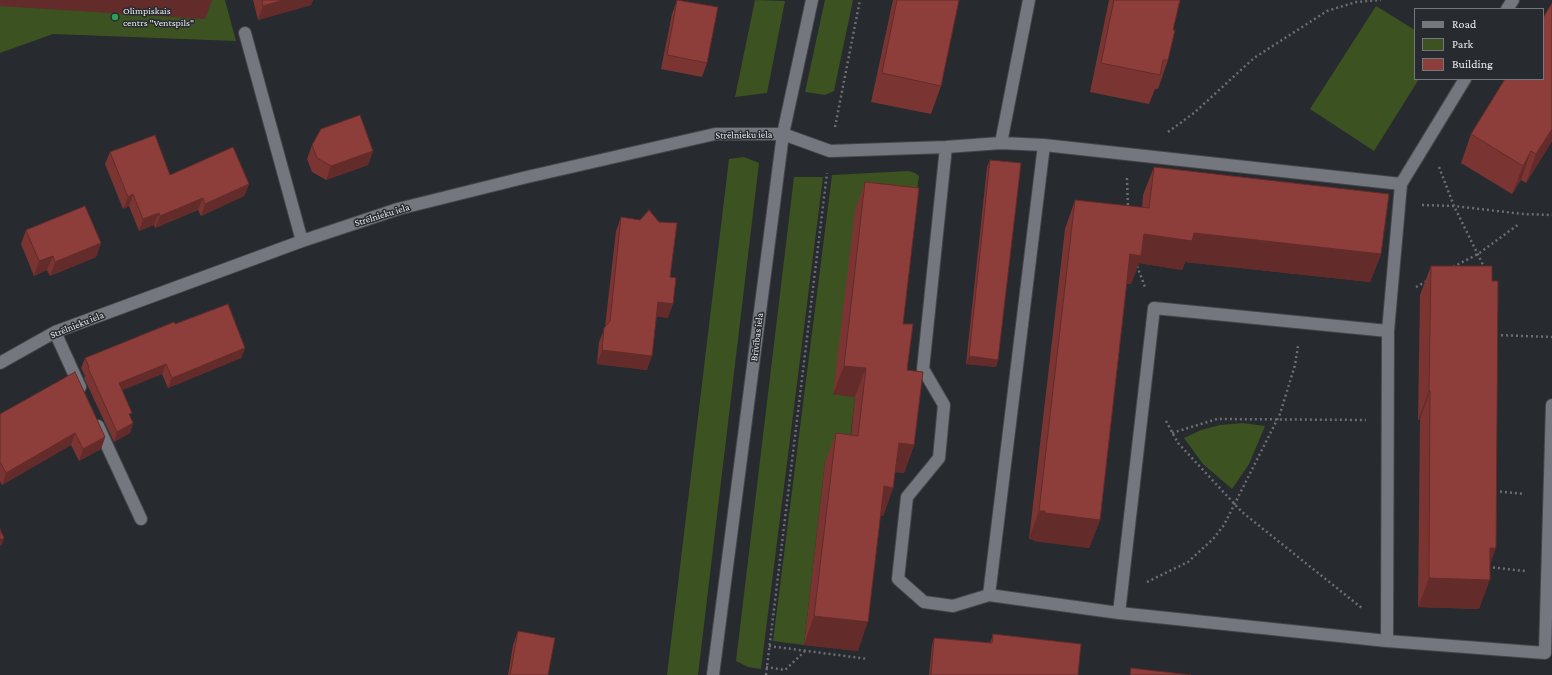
<!DOCTYPE html>
<html>
<head>
<meta charset="utf-8">
<style>
  body { margin:0 }
  #map { position:relative; width:1552px; height:675px; overflow:hidden; background:#272a2f; font-family:"Crimson Pro",serif }
  canvas { display:block }
  .legend { position:absolute; left:1414px; top:8px; width:130px; height:72px; box-sizing:border-box; background:#272a2f; border:1px solid #74777b; margin:0; padding:5px 7px; list-style:none; font-size:12px; color:#e8eaed }
  .legend li { display:flex; align-items:center; gap:8px; height:20px }
  .legend b { width:20px; border:1px solid #74777b }
</style>
</head>
<body>
<div id="map">
<canvas width="1552" height="675"></canvas>
<ul class="legend">
<li><b style="height:5px;background:#74777d"></b>Road</li>
<li><b style="height:11px;background:#3d5221"></b>Park</li>
<li><b style="height:11px;background:#8e3e3a"></b>Building</li>
</ul>
</div>
<script>
const ctx = document.querySelector('canvas').getContext('2d');
ctx.lineJoin = 'round';
function fill(path, color) {
  ctx.fillStyle = color;
  ctx.fill(path, 'evenodd');
}
function shape(rows) {
  const path = new Path2D();
  for (const r of rows) {
    path.moveTo(r[0], r[1]);
    for (let i = 2; i < r.length; i += 2) path.lineTo(r[i], r[i + 1]);
  }
  return path;
}
function stroke(path, color, width, dash) {
  ctx.strokeStyle = color;
  ctx.lineWidth = width;
  ctx.lineCap = dash ? 'butt' : 'round';
  ctx.setLineDash(dash || []);
  ctx.stroke(path);
}
function drawText(font, color, halo, rows, align = 'center') {
  ctx.font = font + ' "Crimson Pro",serif';
  ctx.lineWidth = 3;
  ctx.setLineDash([]);
  ctx.textBaseline = 'middle';
  ctx.strokeStyle = halo;
  ctx.fillStyle = color;
  for (const [text, x, y, turn = 0] of rows) {
    ctx.save();
    ctx.translate(x, y);
    ctx.rotate((+turn || 0) * Math.PI / 180);
    ctx.textAlign = isNaN(turn) ? turn : align;
    if (halo) ctx.strokeText(text, 0, 0);
    ctx.fillText(text, 0, 0);
    ctx.restore();
  }
}
fill(shape([
  [0,0,225,0,236,41,53,34,0,53],
  [755,0,785,1,767,93,735,97],
  [825,0,853,0,834,91,825,95,805,92],
  [1376,6,1415,30,1415,79,1419,79,1374,151,1310,109],
  [744,157,759,163,698,675,667,675,729,159],
  [909,171,915,173,919,176,913,215,833,394,855,397,847,464,825,462,804,645,773,641,832,175],
  [794,177,823,177,761,669,748,667,736,661],
  [1243,423,1265,426,1249,464,1232,489,1203,464,1184,438,1201,430,1220,425]
]), '#3d5221');
const minor = shape([
  [1507,9,1513,0],
  [245,33,302,241],
  [1001,143,1029,0],
  [946,147,923,369,944,405,939,458,907,497,898,579,924,602,953,606,989,595,1044,145],
  [55,332,80,387],
  [0,363,55,332,302,241,398,209,527,177,715,134,783,134,830,151,946,147,1001,143,1044,145,1401,184],
  [98,426,141,519],
  [989,595,1119,613,1387,641,1545,653,1552,405],
  [1119,613,1154,308,1388,331],
  [1387,641,1388,331,1401,184,1465,79],
  [713,675,783,134,812,0]
]);
stroke(minor, '#44464a', 14);
stroke(shape([
  [835,127,860,0],
  [1168,132,1194,113,1254,58,1327,11,1356,2,1381,0],
  [1439,167,1454,206,1523,214,1552,215],
  [1127,178,1128,208],
  [1422,205,1454,206,1485,269],
  [1137,266,1145,287],
  [1453,267,1478,254,1519,224],
  [1416,287,1427,281],
  [1496,335,1552,337],
  [1166,421,1178,443,1242,512,1363,609],
  [1172,433,1217,419,1366,420],
  [1495,491,1525,494],
  [1488,567,1525,571],
  [1147,582,1188,562,1213,539,1224,525,1280,414,1295,365,1298,346],
  [769,646,868,659],
  [766,667,785,670,805,651],
  [766,675,827,173]
]), '#6b6e72', 2.5, [2, 3]);
stroke(minor, '#74777d', 12);
fill(shape([
  [253,0,313,0,311,5,258,20],
  [677,0,707,63,702,77,661,69,672,14],
  [893,0,959,0,941,86,931,114,871,102],
  [1109,0,1180,0,1173,30,1168,60,1158,89,1155,89,1149,104,1090,92],
  [1552,3,1552,141,1526,183,1521,180,1512,194,1461,163,1471,134],
  [312,145,373,151,368,165,326,180,312,172,307,159],
  [110,152,170,175,249,184,244,196,201,216,198,210,155,228,154,225,139,231,129,206,123,209,105,164],
  [990,160,998,360,996,367,966,364,987,167],
  [1154,167,1381,254,1370,282,1185,262,1182,270,1139,263,1131,284,1127,284,1100,520,1089,548,1034,541,1035,540,1029,539,1065,229,1075,200,1142,208,1143,195],
  [865,182,903,324,914,445,904,473,895,472,893,488,883,516,880,516,858,651,804,645,825,462,836,433,851,435,855,397,833,394,855,210],
  [621,217,670,277,668,318,656,316,647,370,597,364,599,342,605,327,616,231],
  [26,230,101,243,96,257,50,276,47,270,34,276,21,244],
  [1431,266,1490,565,1479,609,1418,607,1420,420,1418,420,1420,295],
  [175,324,245,348,241,358,168,388,162,374,122,390,130,417,133,423,130,433,114,442,84,378,85,376,81,368,85,358],
  [0,414,105,437,101,449,79,461,71,445,2,485,0,481],
  [518,631,548,675,508,675,513,645],
  [993,634,1078,675,929,675,932,645,934,638,990,643]
]), '#7a3532');
fill(shape([
  [0,0,212,0,205,19,0,6],
  [284,0,313,0,311,5,258,20,263,6],
  [1552,129,1552,141,1526,183,1536,154],
  [373,151,368,165,326,180,331,166],
  [1531,151,1521,180,1512,194,1523,166],
  [249,184,244,196,201,216,205,204],
  [133,194,129,206,123,209,128,197],
  [203,198,198,210,155,228,160,216],
  [159,213,154,225,139,231,143,219],
  [1194,233,1381,254,1370,282,1185,262,1182,270,1139,263,1131,284,1120,283,1130,254,1144,234],
  [101,243,96,257,50,276,55,262],
  [53,256,47,270,34,276,39,261],
  [658,302,673,304,668,318,653,316],
  [245,348,241,358,168,388,172,378],
  [602,350,652,356,647,370,597,364],
  [969,356,998,360,996,367,966,364],
  [166,364,162,374,116,393,119,383],
  [844,366,866,368,855,397,833,394],
  [1429,391,1430,391,1420,420,1418,420],
  [133,423,130,433,114,442,117,432],
  [75,433,71,445,2,485,6,473],
  [105,437,101,449,79,461,83,449],
  [899,443,914,445,904,473,888,472],
  [884,486,893,488,883,516,873,515],
  [1039,511,1045,511,1035,540,1029,539],
  [1045,513,1100,520,1089,548,1034,541],
  [4,538,2,545,0,546,0,540],
  [1490,548,1496,548,1486,577],
  [1429,578,1490,580,1479,609,1418,607],
  [814,616,868,622,858,651,804,645]
]), '#632b29');
const building = shape([
  [262,0,284,0,263,6,262,0],
  [677,0,718,7,707,63,667,55,677,0],
  [897,0,959,0,941,86,882,73,897,0],
  [1114,0,1180,0,1173,30,1175,30,1168,60,1163,60,1160,75,1101,63,1114,0],
  [1552,3,1552,129,1536,154,1531,151,1523,166,1471,134,1505,79,1543,79,1543,18,1552,3],
  [360,115,373,151,331,166,317,158,312,145,321,129,360,115],
  [155,135,170,175,233,147,249,184,205,204,203,198,160,216,159,213,143,219,133,194,128,197,110,152,155,135],
  [990,160,1021,163,998,360,969,356,990,160],
  [1154,167,1389,194,1381,254,1194,233,1192,241,1144,234,1141,256,1130,254,1100,520,1045,513,1045,511,1039,511,1075,200,1149,208,1154,167],
  [865,182,919,188,903,324,913,324,907,370,923,372,914,445,899,443,893,488,884,486,868,622,814,616,836,433,858,436,866,368,844,366,865,182],
  [85,206,101,243,55,262,53,256,39,261,26,230,85,206],
  [649,210,659,222,677,223,670,277,676,278,673,304,658,302,652,356,602,350,604,328,610,321,621,217,640,220,649,210],
  [1431,266,1492,266,1492,281,1498,281,1496,548,1490,548,1490,580,1429,578,1430,391,1429,391,1431,266],
  [228,304,245,348,172,378,166,364,119,383,132,413,129,414,133,423,117,432,88,368,89,367,85,358,174,322,175,324,228,304],
  [75,372,105,437,83,449,75,433,6,473,0,462,0,414,75,372],
  [0,529,4,538,0,540,0,529],
  [518,631,555,638,548,675,510,675,518,631],
  [993,634,1081,644,1078,675,931,675,934,638,992,643,993,634],
  [1131,668,1191,675,1130,675,1131,668]
]);
fill(building, '#8e3e3a');
stroke(building, '#632b29', 1);
for (const [x, y, r, color] of [
  [115,17,4,"#2e9e5b"]
]) {
  const dot = new Path2D();
  dot.arc(x, y, r, 0, 2 * Math.PI);
  ctx.fillStyle = color;
  ctx.fill(dot);
  stroke(dot, '#272a2f', 1.5);
}
drawText('10px', '#e8eaed', '#272a2f', [
  ["Olimpiskais",123,11],
  ["centrs \"Ventspils\"",123,23]
], 'left');
drawText('10px', '#e8eaed', '#272a2f', [
  ["Strēlnieku iela",744,135,-1],
  ["Strēlnieku iela",382,215,-17],
  ["Strēlnieku iela",77,325,-22],
  ["Brīvības iela",757,337,-83]
]);
</script>
</body>
</html>
